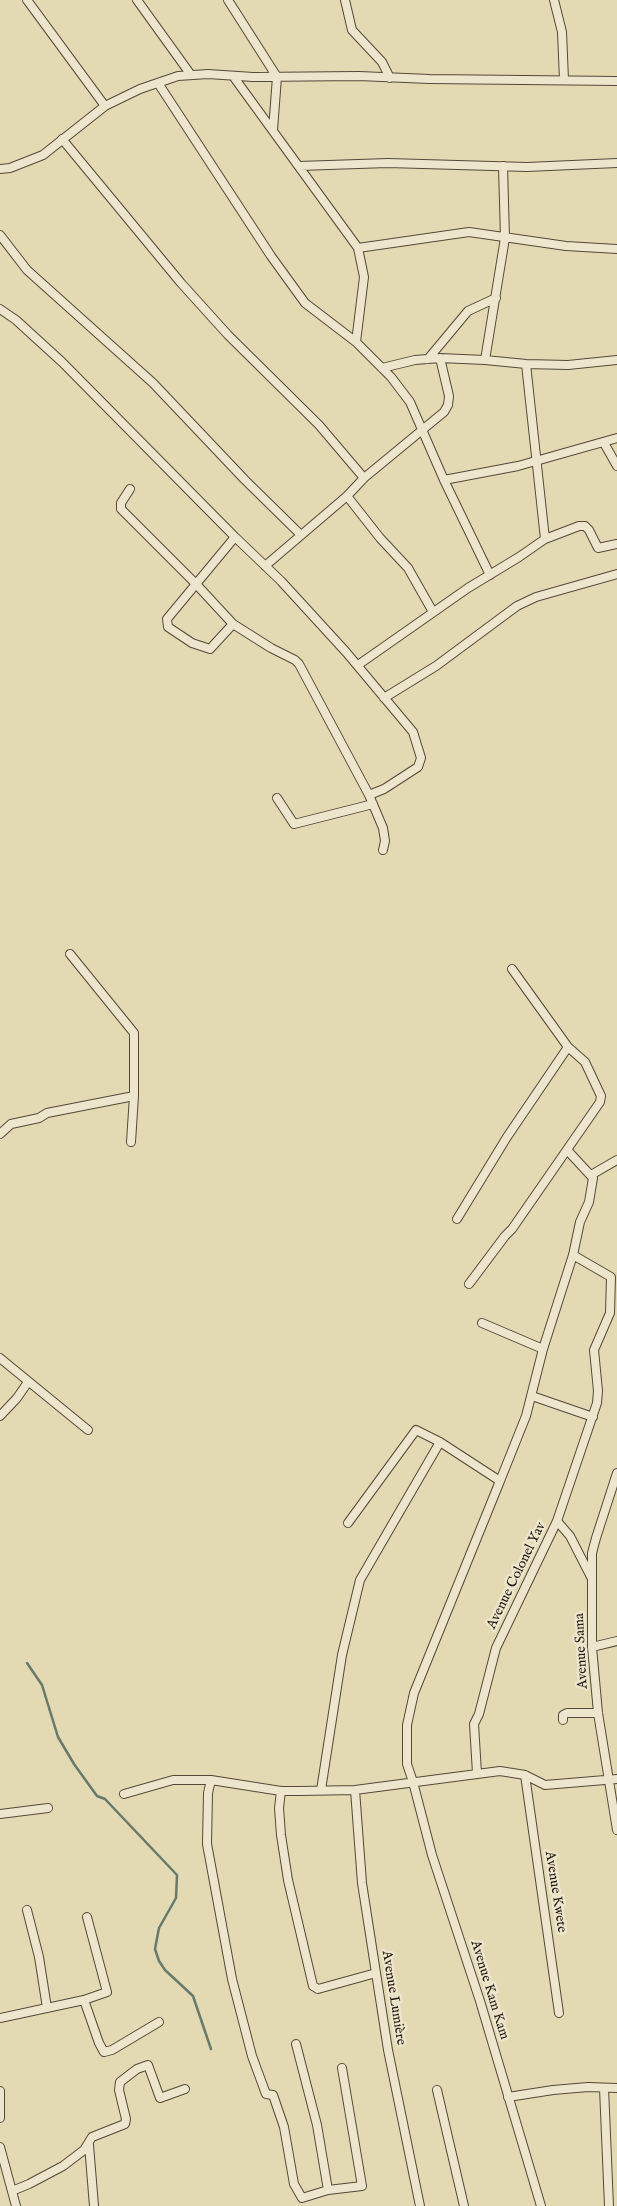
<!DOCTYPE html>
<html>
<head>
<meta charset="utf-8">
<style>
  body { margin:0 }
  canvas { display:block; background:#e3d9b2 }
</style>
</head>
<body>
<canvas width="617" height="2206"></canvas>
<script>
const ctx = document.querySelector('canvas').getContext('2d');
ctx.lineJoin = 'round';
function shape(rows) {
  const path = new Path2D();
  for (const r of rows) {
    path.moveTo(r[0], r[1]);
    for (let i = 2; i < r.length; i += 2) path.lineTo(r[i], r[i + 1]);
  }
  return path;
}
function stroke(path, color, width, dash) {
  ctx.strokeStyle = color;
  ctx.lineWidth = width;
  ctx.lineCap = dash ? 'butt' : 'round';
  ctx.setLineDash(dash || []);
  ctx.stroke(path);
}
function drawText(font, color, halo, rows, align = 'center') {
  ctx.font = font + ' "IM FELL English",serif';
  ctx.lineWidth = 5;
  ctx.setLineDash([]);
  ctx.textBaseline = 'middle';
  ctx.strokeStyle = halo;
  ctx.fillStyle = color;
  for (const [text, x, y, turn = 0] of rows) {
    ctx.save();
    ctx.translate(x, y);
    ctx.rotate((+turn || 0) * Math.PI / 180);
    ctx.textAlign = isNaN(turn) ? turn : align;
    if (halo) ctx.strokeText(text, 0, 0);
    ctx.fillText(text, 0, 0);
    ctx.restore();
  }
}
stroke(shape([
  [27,1663,42,1685,58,1737,74,1764,97,1796,105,1799,177,1875,176,1898,159,1928,155,1949,159,1961,165,1970,193,1996,211,2049]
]), '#687a6a', 2.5);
const street = shape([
  [27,0,105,106],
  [137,0,191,75],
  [228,0,277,77,273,130],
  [345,0,352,30,382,62,390,78],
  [554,0,562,32,564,80],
  [233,76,358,248,364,277,356,342],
  [158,83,271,256,305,303,356,342,391,377,410,402,444,480,490,575],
  [62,139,181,283,228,335,319,425,364,478],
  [299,166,388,163,527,167,617,163],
  [0,169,10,168,43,155,105,106,140,89,178,76,208,74,253,77,359,76,429,79,617,81],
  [0,235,27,270,153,383,245,480,301,535],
  [358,248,469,232,566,246,617,249],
  [0,309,16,320,62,362,235,537,281,581,346,652,413,732,421,758,418,767,384,789,369,795],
  [428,359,468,311,496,298],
  [485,360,505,238,503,166],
  [526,364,545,539],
  [382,368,415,360,440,358,485,360,526,364,568,365,617,360],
  [604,443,617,466],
  [444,480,518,466,617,438],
  [130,489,121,503,121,509,196,584,167,619,168,627,192,643,210,649,233,624],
  [347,496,380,538,408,568,433,612],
  [235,537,196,584,233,624,271,648,295,660,299,664,369,795,383,828,385,841,383,850],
  [265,566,347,496,364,478,444,412,448,405,449,396,440,358],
  [358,665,468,588,519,557,545,539,579,526,585,526,589,530,598,548,617,544],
  [384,698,436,666,517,606,536,597,617,574],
  [277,798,294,824,373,804],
  [70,954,134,1033,134,1096,131,1142],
  [512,969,568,1047],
  [0,1134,11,1124,39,1118,47,1113,134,1096],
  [591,1175,617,1160],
  [457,1219,507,1137,568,1047,585,1062,601,1096,600,1102,512,1229,505,1236,469,1284],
  [482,1323,543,1349],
  [0,1358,88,1430],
  [532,1396,593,1417],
  [0,1416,17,1398,28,1382],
  [617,1473,596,1538,592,1553,592,1647,598,1713,617,1830],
  [500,1481,526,1416,543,1349,573,1255,580,1222,589,1202,593,1178,568,1151],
  [557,1521,570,1536,591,1577],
  [348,1523,416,1430,440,1442,500,1481,414,1693,407,1725,407,1764,413,1782,432,1855,480,2001,541,2206],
  [592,1647,617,1641],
  [563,1720,563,1715,567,1713,598,1713],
  [477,1773,474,1724,479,1714,496,1648,557,1521,597,1403,598,1391,594,1350,610,1313,611,1277,573,1255],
  [525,1775,559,2013],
  [321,1790,342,1655,360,1580,440,1442],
  [355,1790,362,1883,388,2050,420,2206],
  [281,1791,279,1808,281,1835,288,1880,313,1986,318,1989,376,1973],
  [124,1794,173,1780,211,1780],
  [0,1814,48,1808],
  [27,1910,39,1957,47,2008],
  [84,2000,99,2043,104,2052,112,2050,159,2022],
  [0,2018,84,2000,107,1992,87,1917],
  [296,2044,317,2125,328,2190],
  [342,2068,362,2186,328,2190,302,2198,294,2184,284,2127,273,2095,266,2094,252,2056,232,1979,207,1844,208,1793,211,1780,281,1791,300,1791,355,1790,500,1771,525,1775,545,1785,617,1779],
  [604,2088,609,2206],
  [437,2090,464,2206],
  [0,2091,0,2118],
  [508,2097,553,2090,588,2087,617,2088],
  [89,2145,94,2206],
  [0,2147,16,2206],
  [12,2191,29,2184,63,2166,84,2150,92,2137,125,2124,126,2119,119,2090,120,2082,137,2069,148,2065,160,2098,185,2089]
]);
stroke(street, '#544938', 10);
stroke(street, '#ede6cd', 8);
drawText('14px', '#24190f', '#ede6cd', [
  ["Avenue Colonel Yav",517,1576,-64],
  ["Avenue Sama",582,1651,-93],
  ["Avenue Kwete",555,1892,81],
  ["Avenue Kam Kam",489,1990,73],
  ["Avenue Lumière",393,1998,81]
]);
</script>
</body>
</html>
